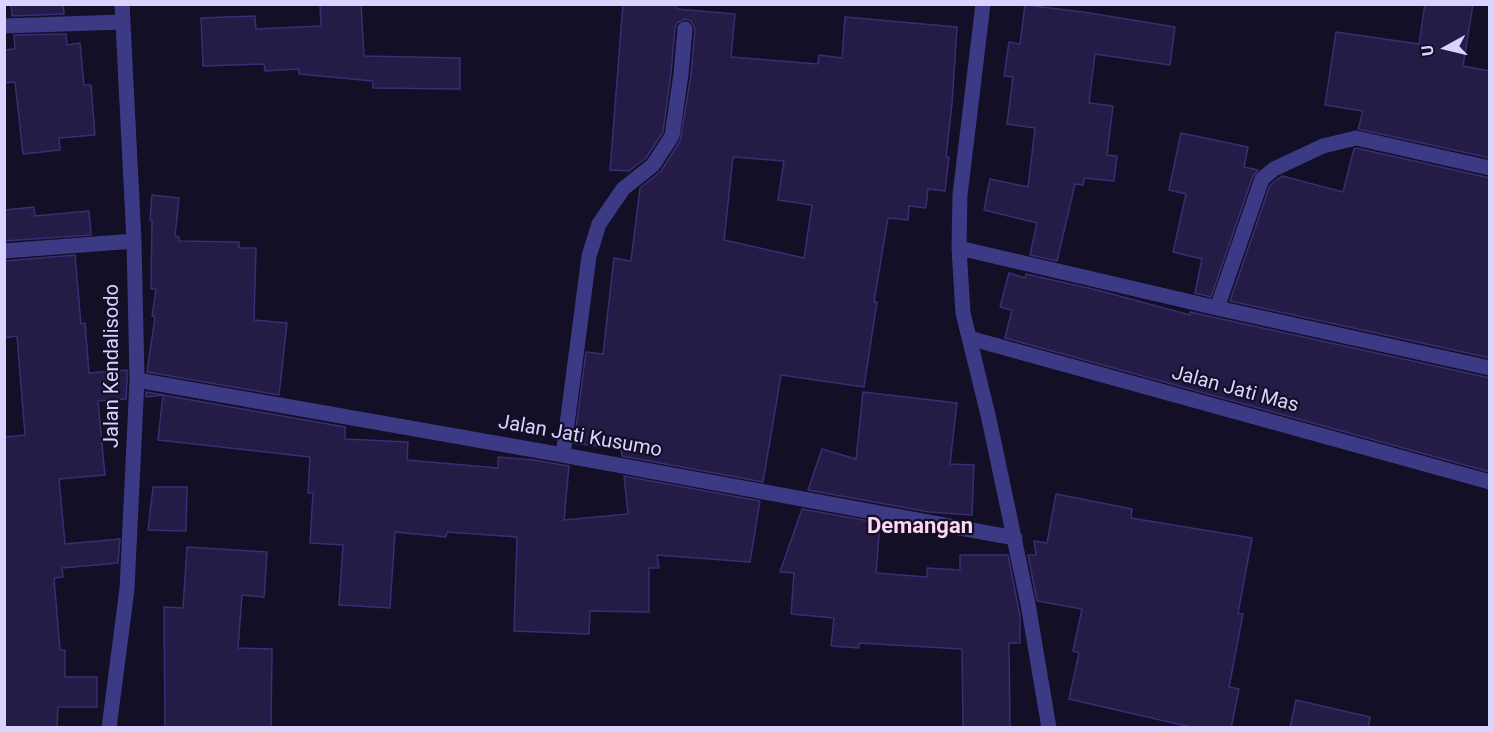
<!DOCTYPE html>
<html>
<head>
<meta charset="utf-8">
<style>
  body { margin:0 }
  #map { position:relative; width:1494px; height:732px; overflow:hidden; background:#130f26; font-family:Roboto,sans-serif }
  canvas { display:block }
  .frame { position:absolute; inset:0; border:6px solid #d9d4ff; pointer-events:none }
  .north { position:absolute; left:1416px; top:18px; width:60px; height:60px; -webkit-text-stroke:4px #130f26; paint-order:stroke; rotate:262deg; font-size:16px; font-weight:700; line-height:24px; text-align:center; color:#d9d4ff }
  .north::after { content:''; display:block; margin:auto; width:21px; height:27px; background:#d9d4ff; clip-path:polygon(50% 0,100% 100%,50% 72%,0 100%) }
</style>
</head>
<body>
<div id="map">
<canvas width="1494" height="732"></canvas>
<div class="frame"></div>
<div class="north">U</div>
</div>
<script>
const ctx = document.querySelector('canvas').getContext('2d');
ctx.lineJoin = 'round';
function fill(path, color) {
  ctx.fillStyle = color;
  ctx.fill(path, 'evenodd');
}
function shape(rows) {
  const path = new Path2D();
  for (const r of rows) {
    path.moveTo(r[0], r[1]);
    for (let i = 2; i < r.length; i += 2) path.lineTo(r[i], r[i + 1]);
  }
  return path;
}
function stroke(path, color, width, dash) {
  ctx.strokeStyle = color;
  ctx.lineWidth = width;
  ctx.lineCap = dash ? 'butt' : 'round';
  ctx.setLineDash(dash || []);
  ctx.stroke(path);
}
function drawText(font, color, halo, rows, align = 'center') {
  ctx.font = font + ' Roboto,sans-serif';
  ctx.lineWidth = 4.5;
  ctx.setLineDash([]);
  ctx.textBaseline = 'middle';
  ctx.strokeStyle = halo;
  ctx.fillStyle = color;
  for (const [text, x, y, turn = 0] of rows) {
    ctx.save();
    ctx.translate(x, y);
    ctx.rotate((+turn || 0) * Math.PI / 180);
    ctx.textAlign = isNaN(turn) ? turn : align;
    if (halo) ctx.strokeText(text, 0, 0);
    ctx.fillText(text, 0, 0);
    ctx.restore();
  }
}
const building = shape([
  [11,4,63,4,64,14,12,16,11,4],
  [320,4,361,4,364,56,460,58,460,89,373,88,373,81,299,74,299,69,265,71,264,64,203,66,201,18,255,16,256,29,321,26,320,4],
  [623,4,676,4,676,9,735,14,731,57,818,64,819,55,842,58,845,17,957,27,952,104,946,157,949,157,945,191,928,189,926,208,909,206,908,220,888,218,874,302,877,302,864,387,781,375,763,482,622,456,621,449,574,443,586,352,603,354,614,258,631,261,640,188,661,171,680,141,691,75,695,29,691,21,685,19,677,23,675,28,671,73,663,132,646,158,629,171,610,170,623,4],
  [733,157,784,161,778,200,812,205,804,258,724,240,733,157],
  [1425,4,1473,4,1463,66,1490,71,1490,158,1358,129,1363,111,1325,105,1336,32,1419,44,1425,4],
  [1025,5,1083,12,1175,27,1170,65,1095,54,1089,103,1113,106,1107,155,1117,156,1114,181,1084,178,1083,185,1075,184,1057,261,1030,255,1037,223,984,210,990,179,1028,187,1035,128,1007,124,1013,77,1004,76,1009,42,1020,44,1025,5],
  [66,34,67,45,80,43,84,85,91,85,95,135,59,138,60,150,23,154,15,82,4,83,4,50,15,49,14,35,66,34],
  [1181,133,1248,147,1244,167,1258,170,1253,176,1211,297,1195,293,1202,259,1173,252,1186,194,1169,190,1181,133],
  [1356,148,1490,178,1490,358,1230,301,1270,185,1282,176,1343,192,1354,149,1356,148],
  [152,195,179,198,175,236,179,237,179,241,239,242,239,248,256,248,254,320,287,323,279,395,147,372,155,317,152,316,156,289,151,289,152,220,150,220,152,195],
  [34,207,35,216,89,211,91,235,4,241,4,210,34,207],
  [75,255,81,324,85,323,89,373,127,370,127,380,126,399,98,401,105,475,59,479,65,544,120,539,118,563,62,568,63,577,54,578,60,650,65,650,65,677,97,677,97,707,58,707,57,728,4,728,4,437,25,435,17,336,4,338,4,261,75,255],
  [1009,273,1025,278,1026,274,1097,290,1190,315,1190,312,1490,378,1490,472,1005,338,1012,310,1000,307,1009,273],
  [146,392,345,427,345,439,408,442,407,460,498,468,498,457,534,460,569,466,564,520,628,514,624,476,760,501,750,562,657,555,659,568,649,568,649,612,590,611,589,634,514,631,517,537,447,532,446,537,395,532,390,608,339,605,343,545,310,543,313,493,308,493,310,457,158,440,163,395,146,397,146,392],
  [863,392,957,403,950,464,974,465,972,515,929,512,808,490,822,449,856,459,863,392],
  [153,487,187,487,186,531,148,530,153,487],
  [1056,494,1132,509,1131,518,1252,538,1238,613,1243,614,1229,687,1239,689,1231,728,1195,728,1069,699,1079,653,1073,651,1082,609,1037,601,1028,555,1036,555,1034,541,1047,543,1056,494],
  [802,509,880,523,876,573,927,577,927,568,960,570,960,555,1008,555,1020,616,1020,643,1009,643,1010,728,963,728,962,649,859,643,859,648,831,646,834,618,791,614,794,573,780,572,802,509],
  [187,547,267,552,264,597,242,595,238,648,272,649,271,728,165,728,164,607,183,608,187,547],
  [1296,700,1370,717,1368,728,1290,728,1296,700]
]);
fill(building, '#241b47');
stroke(building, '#3b2d73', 1.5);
stroke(shape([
  [983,4,960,195,959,248,963,313,989,419,1028,604,1049,728],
  [4,26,122,22],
  [959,248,1217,308,1490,368],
  [4,251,134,241],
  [1217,308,1262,179,1274,169,1323,146,1356,138,1490,168],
  [969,338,1490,482],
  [137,380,563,455,1015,538],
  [563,455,589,256,599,224,623,189,653,165,672,136,681,74,685,29],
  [109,728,127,589,137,380,134,241,122,4]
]), '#3d3a85', 15);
drawText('20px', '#d9d4ff', '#130f26', [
  ["Jalan Kendalisodo",113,366,-90],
  ["Jalan Jati Mas",1235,390,15],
  ["Jalan Jati Kusumo",580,437,10]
]);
drawText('bold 22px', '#ffd6f0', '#130f26', [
  ["Demangan",920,527]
]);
</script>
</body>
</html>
